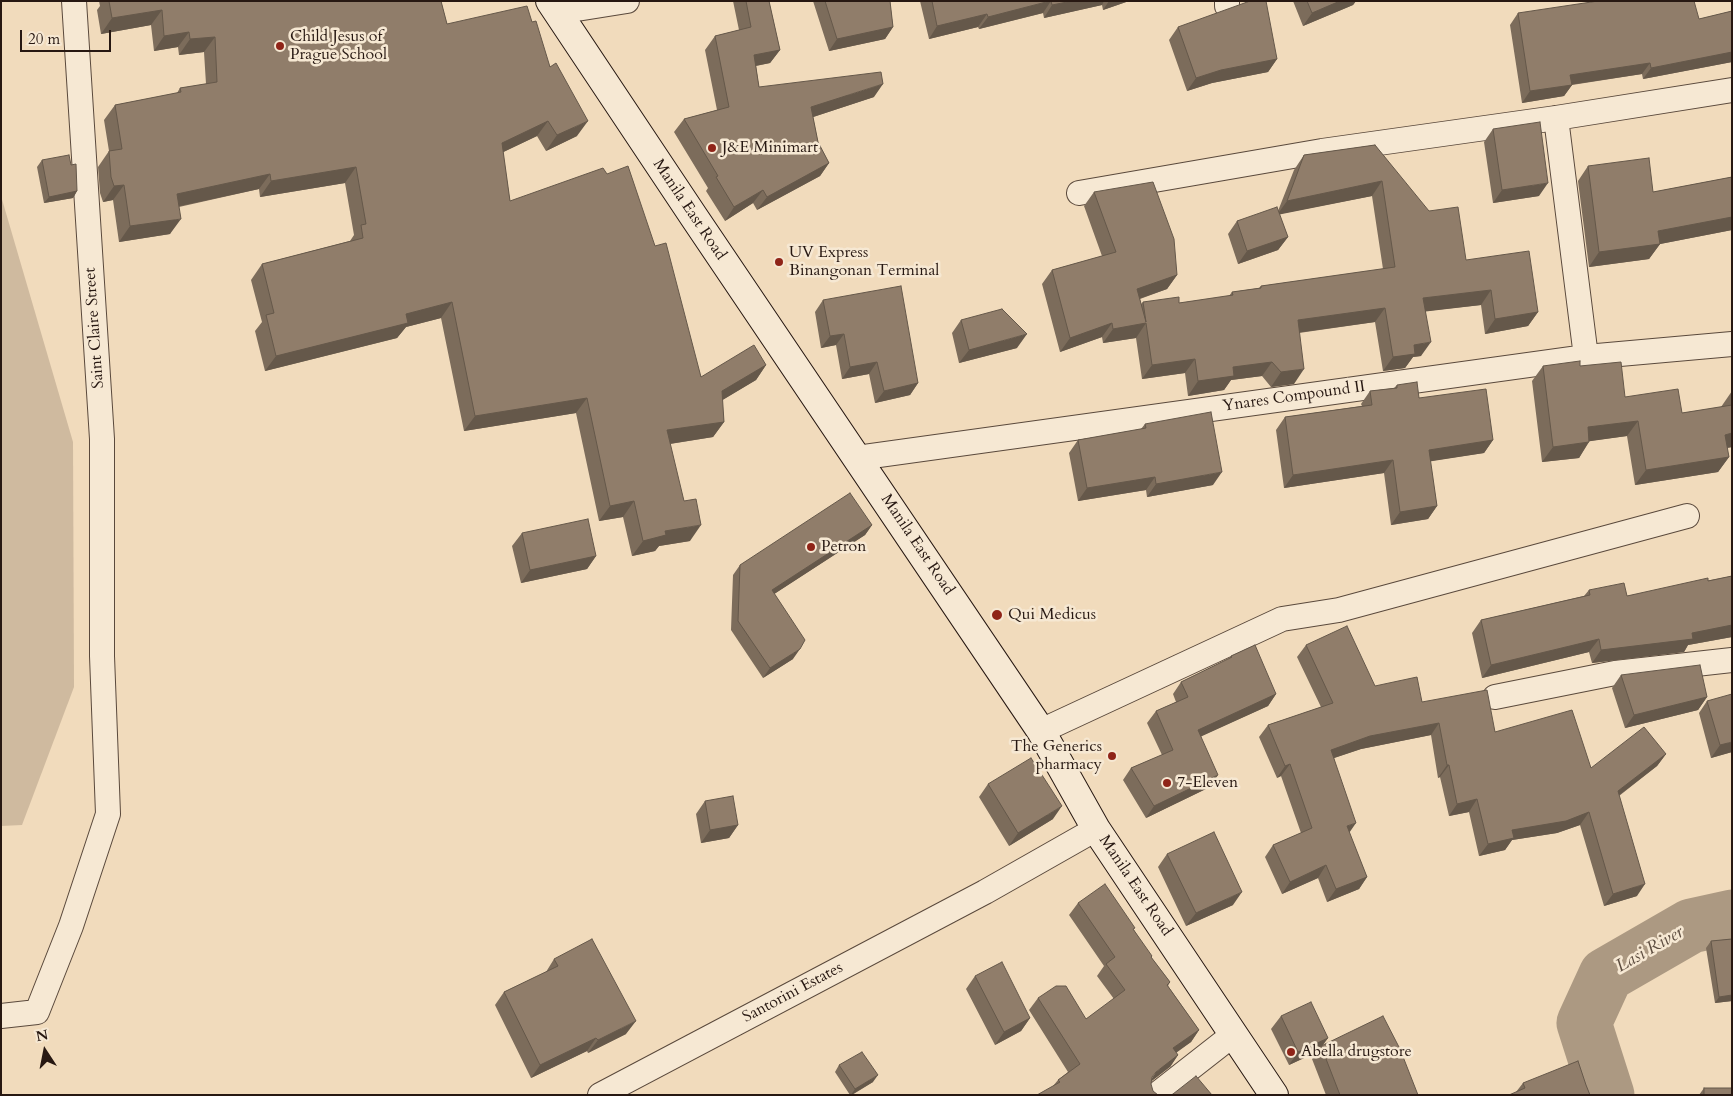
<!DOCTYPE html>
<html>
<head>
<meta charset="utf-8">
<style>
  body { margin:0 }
  #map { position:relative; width:1733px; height:1096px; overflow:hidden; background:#f1dbbc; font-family:Cardo,serif }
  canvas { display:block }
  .frame { position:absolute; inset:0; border:2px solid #271812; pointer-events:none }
  .north { position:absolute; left:20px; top:1026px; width:50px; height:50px; -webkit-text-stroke:4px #f6e8d3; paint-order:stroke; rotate:349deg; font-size:14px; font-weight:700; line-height:20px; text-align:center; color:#271812 }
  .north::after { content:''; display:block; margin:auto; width:18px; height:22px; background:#271812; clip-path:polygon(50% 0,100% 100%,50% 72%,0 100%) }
  .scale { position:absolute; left:20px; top:30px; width:91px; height:22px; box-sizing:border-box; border:2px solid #271812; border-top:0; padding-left:6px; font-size:15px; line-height:18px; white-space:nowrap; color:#271812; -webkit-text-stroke:4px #f6e8d3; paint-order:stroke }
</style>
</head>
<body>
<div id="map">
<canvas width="1733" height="1096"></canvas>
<div class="frame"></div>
<div class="north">N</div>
<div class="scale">20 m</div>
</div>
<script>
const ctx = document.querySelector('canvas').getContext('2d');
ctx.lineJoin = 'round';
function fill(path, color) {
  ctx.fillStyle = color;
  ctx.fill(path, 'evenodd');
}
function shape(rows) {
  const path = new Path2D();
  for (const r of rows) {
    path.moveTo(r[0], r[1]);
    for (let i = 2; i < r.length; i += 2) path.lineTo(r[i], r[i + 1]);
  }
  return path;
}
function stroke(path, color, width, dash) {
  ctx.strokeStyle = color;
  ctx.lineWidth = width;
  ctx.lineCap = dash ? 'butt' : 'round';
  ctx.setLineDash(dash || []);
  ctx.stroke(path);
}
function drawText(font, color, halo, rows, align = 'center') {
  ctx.font = font + ' Cardo,serif';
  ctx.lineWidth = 5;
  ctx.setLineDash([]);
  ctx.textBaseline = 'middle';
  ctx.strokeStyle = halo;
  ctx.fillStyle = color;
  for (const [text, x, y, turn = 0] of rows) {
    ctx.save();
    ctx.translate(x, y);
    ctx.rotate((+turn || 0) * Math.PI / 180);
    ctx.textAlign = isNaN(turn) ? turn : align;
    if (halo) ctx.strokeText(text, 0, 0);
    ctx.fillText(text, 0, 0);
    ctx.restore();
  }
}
fill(shape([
  [1,196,73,442,74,687,22,825,1,826]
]), '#cfba9f');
stroke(shape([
  [1607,1095,1584,1023,1606,975,1691,926,1732,917]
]), '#ac9982', 55);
const minor = shape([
  [1227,1,1227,6],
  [558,12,627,1],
  [1556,118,1586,357],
  [1079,193,1322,151,1556,118,1732,90],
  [857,458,1586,357,1732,344],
  [1495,697,1615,673,1732,660],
  [1041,731,1282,619,1339,610,1687,516],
  [1,1016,37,1012,71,926,108,814,102,656,102,439,74,1],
  [600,1095,985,892,1096,829],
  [1156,1095,1234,1034]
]);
const secondary = shape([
  [550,1,694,217,1041,731,1096,829,1274,1095]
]);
stroke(minor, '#5a493c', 26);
stroke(secondary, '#271812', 30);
stroke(minor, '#f6e8d3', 24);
stroke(secondary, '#f6e8d3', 28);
fill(shape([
  [99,1,441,1,447,24,532,22,577,136,546,151,537,136,503,152,510,201,655,246,701,377,766,365,756,380,722,400,724,422,713,437,670,444,690,541,659,546,655,551,632,556,623,517,599,521,576,413,464,431,441,318,406,327,397,338,265,371,255,331,262,322,251,280,262,264,350,241,354,235,345,183,260,197,259,189,179,207,170,234,119,242,113,200,103,202,100,193,98,167,109,151,104,120,115,105,177,93,180,88,206,84,204,52,179,55,178,47,154,51,151,25,101,34,97,10,100,6],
  [733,1,769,1,780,50,770,63,756,66,759,87,874,97,813,117,818,142,829,163,820,176,757,210,753,203,725,221,706,191,708,188,674,132,684,119,717,110,705,50,715,36,739,30],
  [813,1,890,1,893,27,885,39,829,51],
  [920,1,1129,1,1103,10,1102,5,1044,18,1043,13,979,29,978,27,929,39],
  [1293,1,1356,1,1353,5,1303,26],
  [1732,11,1732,62,1643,79,1642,74,1572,85,1564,96,1522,103,1510,25,1518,13,1699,19],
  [1178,27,1277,59,1268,72,1212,83,1187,91,1169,40],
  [1493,129,1539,196,1493,203,1484,142],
  [1375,145,1466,260,1538,312,1528,326,1485,334,1481,305,1426,311,1421,356,1413,357,1405,368,1383,371,1375,322,1299,333,1294,384,1271,387,1262,376,1231,380,1224,390,1188,396,1185,373,1142,379,1136,338,1103,343,1102,337,1060,352,1042,284,1052,270,1102,256,1084,206,1094,192,1177,275,1167,289,1140,299,1141,304,1143,302,1179,303,1229,296,1232,292,1259,288,1261,286,1383,269,1372,196,1279,214,1288,237,1278,250,1238,264,1228,234,1237,221,1278,211,1294,170,1304,155],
  [42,160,77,191,73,198,44,203,37,167],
  [1588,166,1653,192,1732,177,1732,230,1660,244,1649,259,1589,267,1578,181],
  [823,300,918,383,910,395,875,403,869,374,842,379,836,345,821,348,815,312],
  [961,320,1017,348,959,363,952,333],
  [1543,366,1580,366,1625,397,1682,413,1721,407,1732,391,1732,447,1727,448,1729,457,1718,472,1635,485,1627,436,1589,441,1579,458,1542,462,1532,381],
  [1397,385,1493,440,1484,453,1430,461,1437,506,1428,519,1391,525,1384,473,1284,488,1276,430,1285,417,1362,406,1361,404,1370,391,1394,388],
  [1145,424,1213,485,1147,497,1146,490,1078,501,1069,453,1078,440,1141,429],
  [872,525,865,535,774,594,793,659,763,678,731,630,733,575,740,565],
  [522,533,596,556,587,569,521,583,512,546],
  [1732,576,1732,637,1688,645,1684,652,1592,663,1589,652,1482,678,1472,633,1481,620,1584,596,1589,590,1627,596],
  [1306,645,1375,686,1422,702,1495,732,1591,768,1666,754,1657,766,1619,796,1637,896,1604,906,1580,825,1557,833,1512,840,1505,850,1479,856,1469,812,1449,816,1440,777,1438,778,1431,735,1361,749,1334,758,1349,833,1367,877,1359,889,1327,902,1318,878,1282,894,1265,857,1273,845,1301,833,1281,776,1277,778,1259,737,1268,725,1321,707,1297,657],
  [1231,656,1276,694,1268,706,1201,736,1210,787,1146,818,1123,780,1131,768,1162,755,1147,723,1156,711,1176,702,1173,694,1181,682,1229,659],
  [1621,675,1707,697,1698,710,1625,728,1612,688],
  [1707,701,1732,752,1711,758,1699,713],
  [988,784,1053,819,1009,846,979,797],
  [705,801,738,825,729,838,701,843,696,814],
  [1167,854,1233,905,1186,926,1158,867],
  [1078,903,1134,930,1151,957,1170,982,1168,986,1199,1030,1191,1042,1176,1052,1178,1055,1170,1067,1053,1086,1058,1080,1068,1072,1029,1010,1038,998,1086,1019,1114,999,1097,976,1104,966,1069,915],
  [1732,939,1732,1001,1715,1003,1706,948,1711,941],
  [554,959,626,1034,588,1053,587,1051,531,1078,495,1005,504,992,546,972],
  [975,976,1030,1018,1021,1031,995,1045,966,989],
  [1281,1016,1328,1038,1323,1045,1418,1095,1326,1095,1312,1059,1317,1052,1289,1065,1271,1029],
  [839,1065,873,1082,852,1095,850,1095,835,1072],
  [1523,1083,1586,1085,1516,1092],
  [1704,1088,1732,1095,1699,1095]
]), '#7c6c5b');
fill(shape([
  [1051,1,1043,13,979,29,988,17],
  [1072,1,1104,1,1102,5,1044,18,1052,5],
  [1109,1,1129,1,1103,10],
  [1340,1,1356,1,1353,5,1303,26,1312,13],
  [162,10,151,25,101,34,112,18],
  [987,14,978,27,929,39,937,26],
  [893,27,885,39,829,51,837,39],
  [189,32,178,47,154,51,164,36],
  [215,37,204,52,179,55,190,39],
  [780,50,770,63,744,68,754,55],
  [1732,52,1732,62,1643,79,1651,68],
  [1277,59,1268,72,1212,83,1187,91,1196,78,1221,70],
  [1650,63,1642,74,1562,86,1570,75],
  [883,84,874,97,801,121,811,107],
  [1572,85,1564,96,1522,103,1530,91],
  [548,121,537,136,491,158,502,143],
  [588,121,577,136,546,151,557,135],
  [829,163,820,176,757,210,767,197],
  [356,167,345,183,260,197,271,181],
  [270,174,259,189,166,209,177,194],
  [1382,181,1372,196,1277,215,1287,201],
  [1548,183,1539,196,1493,203,1502,190],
  [124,185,113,200,103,202,114,186],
  [763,190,753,203,725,221,734,207],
  [77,191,73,198,44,203,49,197],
  [1732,217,1732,230,1660,244,1649,259,1589,267,1599,252,1658,231],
  [181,219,170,234,119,242,130,226],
  [1288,237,1278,250,1238,264,1247,251],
  [1177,275,1167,289,1127,303,1137,289],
  [1491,290,1481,305,1413,313,1423,298],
  [452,302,441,318,406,327,397,338,265,371,276,356,406,314],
  [1385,308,1375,322,1288,334,1298,320],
  [1538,312,1528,326,1485,334,1495,319],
  [1112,323,1102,337,1060,352,1070,338],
  [1146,323,1136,338,1103,343,1113,329],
  [844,334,836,345,821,348,830,336],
  [1027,334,1017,348,959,363,969,350],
  [1431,342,1421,356,1413,357,1405,368,1383,371,1393,357,1414,345],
  [1195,359,1185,373,1142,379,1152,365],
  [877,362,869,374,842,379,850,367],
  [1272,362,1262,376,1231,380,1224,390,1188,396,1198,381,1233,367],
  [766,365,756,380,711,407,722,391],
  [1304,369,1294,384,1271,387,1281,372],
  [918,383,910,395,875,403,884,391],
  [587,398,576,413,464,431,475,416],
  [1638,421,1627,436,1577,443,1588,427],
  [724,422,713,437,656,446,667,430],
  [1732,433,1732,447,1715,450,1725,435],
  [1493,440,1484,453,1420,463,1429,450],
  [1589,442,1579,458,1542,462,1553,447],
  [1729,457,1718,472,1635,485,1646,470],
  [1393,460,1384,473,1284,488,1293,475],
  [1222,472,1213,485,1147,497,1156,484],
  [1155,477,1146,490,1078,501,1087,488],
  [634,501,623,517,599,521,610,506],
  [1437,506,1428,519,1391,525,1400,512],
  [701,525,690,541,659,546,655,551,632,556,643,541,665,531],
  [872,525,865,535,765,600,772,590],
  [596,556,587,569,521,583,530,570],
  [1732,625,1732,637,1688,645,1684,652,1592,663,1601,650],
  [1599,639,1589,652,1482,678,1491,665],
  [800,649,793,659,763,678,770,668],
  [1276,694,1268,706,1189,742,1198,730],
  [1707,697,1698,710,1625,728,1634,715],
  [1439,723,1431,735,1361,749,1322,762,1331,750,1370,736],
  [1732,742,1732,752,1711,758,1720,745],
  [1666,754,1657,766,1609,803,1618,791],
  [1290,764,1281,776,1277,778,1285,766],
  [1447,765,1449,765,1440,777,1438,778],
  [1218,775,1210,787,1146,818,1154,806],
  [1477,799,1469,812,1449,816,1457,804],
  [1062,806,1053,819,1009,846,1018,833],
  [1589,812,1580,825,1557,833,1512,840,1505,850,1479,856,1488,844,1512,830],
  [1356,823,1347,836,1347,826],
  [738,825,729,838,701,843,710,830],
  [1326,865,1318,878,1282,894,1290,882],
  [1367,877,1359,889,1327,902,1336,889],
  [1645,884,1637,896,1604,906,1613,894],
  [1242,892,1233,905,1186,926,1196,913],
  [1732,995,1732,1001,1715,1003,1719,997],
  [1030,1018,1021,1031,995,1045,1004,1032],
  [636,1021,626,1034,588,1053,598,1040],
  [1199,1030,1191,1042,1165,1061,1173,1048],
  [596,1038,587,1051,531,1078,540,1065],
  [1328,1038,1321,1047,1321,1046,1317,1052,1289,1065,1298,1052],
  [1178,1055,1170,1067,1148,1084,1156,1072],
  [878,1075,873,1082,851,1095,855,1089]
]), '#65584a');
const building = shape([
  [109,1,441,1,447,24,527,6,532,22,536,21,550,67,556,63,588,121,557,135,548,121,502,143,510,201,603,168,607,174,628,166,655,246,666,243,701,377,754,345,766,365,722,391,724,422,667,430,684,501,696,499,701,525,665,531,666,535,643,541,634,501,610,506,587,398,475,416,452,302,406,314,408,323,276,356,266,315,274,313,262,264,363,238,361,225,366,224,356,167,271,181,270,174,177,194,181,219,130,226,124,185,114,186,111,177,109,151,122,149,115,105,181,92,180,88,217,82,215,37,190,39,189,32,164,36,162,10,112,18,109,1],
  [746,1,769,1,780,50,754,55,759,87,881,72,883,84,811,107,818,142,829,163,767,197,763,190,734,207,716,177,718,176,684,119,729,107,715,36,751,27,746,1],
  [825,1,890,1,893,27,837,39,825,1],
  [932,1,1050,1,988,17,987,14,937,26,932,1],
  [1051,1,1072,1,1052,5,1051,1],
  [1250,1,1266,1,1277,59,1221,70,1196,78,1178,27,1250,1],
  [1307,1,1340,1,1312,13,1307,1],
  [1598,1,1694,1,1699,19,1732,11,1732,52,1651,68,1650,63,1570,75,1572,85,1530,91,1518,13,1598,1],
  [1540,122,1548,183,1502,190,1493,129,1540,122],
  [1375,145,1429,211,1458,207,1466,260,1529,251,1538,312,1495,319,1491,290,1423,298,1431,342,1414,345,1415,354,1393,357,1385,308,1298,320,1304,369,1281,372,1272,362,1233,367,1234,376,1198,381,1195,359,1152,365,1146,323,1113,329,1112,323,1070,338,1052,270,1116,252,1094,192,1153,182,1174,239,1177,275,1137,289,1146,322,1143,302,1179,297,1179,303,1233,295,1232,292,1261,288,1261,286,1395,267,1382,181,1287,201,1304,155,1375,145],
  [69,155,71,165,76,164,77,191,49,197,42,160,69,155],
  [1649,158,1653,192,1732,177,1732,217,1658,231,1660,244,1599,252,1588,166,1649,158],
  [1277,207,1288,237,1247,251,1237,221,1277,207],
  [901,286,918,383,884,391,877,362,850,367,844,334,830,336,823,300,901,286],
  [1002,309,1027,334,969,350,961,320,1002,309],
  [1580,361,1580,366,1621,362,1625,397,1678,389,1682,413,1732,405,1732,433,1725,435,1729,457,1646,470,1638,421,1588,427,1589,442,1553,447,1543,366,1580,361],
  [1417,382,1419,398,1486,389,1493,440,1429,450,1437,506,1400,512,1393,460,1293,475,1285,417,1372,405,1370,391,1397,388,1397,385,1417,382],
  [1211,412,1222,472,1156,484,1155,477,1087,488,1078,440,1146,428,1145,424,1211,412],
  [850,493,872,525,772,590,805,640,800,649,770,668,738,621,740,565,850,493],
  [588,519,596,556,530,570,522,533,588,519],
  [1732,576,1732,625,1692,633,1693,639,1601,650,1599,639,1491,665,1481,620,1590,595,1589,590,1624,583,1627,596,1708,578,1708,581,1732,576],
  [1347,626,1375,686,1417,677,1422,702,1487,690,1495,732,1572,710,1591,768,1644,727,1666,754,1618,791,1645,884,1613,894,1589,812,1566,821,1512,830,1514,838,1488,844,1477,799,1457,804,1449,765,1447,765,1439,723,1370,736,1331,750,1356,823,1347,826,1367,877,1336,889,1326,865,1290,882,1273,845,1312,828,1290,764,1285,766,1268,725,1333,703,1306,645,1347,626],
  [1255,645,1276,694,1198,730,1218,775,1154,806,1131,768,1173,750,1156,711,1188,697,1181,682,1232,657,1231,656,1255,645],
  [1700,665,1707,697,1634,715,1621,675,1700,665],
  [1732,694,1732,742,1720,745,1707,701,1732,694],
  [1031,758,1062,806,1018,833,988,784,1031,758],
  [733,796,738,825,710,830,705,801,733,796],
  [1214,832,1242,892,1196,913,1167,854,1214,832],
  [1105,884,1135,928,1133,929,1152,956,1151,957,1170,982,1167,985,1199,1030,1173,1048,1178,1055,1156,1072,1152,1077,1151,1084,1153,1091,1158,1095,1037,1095,1060,1082,1058,1080,1080,1064,1038,998,1056,986,1066,986,1086,1019,1125,990,1106,964,1115,957,1078,903,1105,884],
  [592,939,636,1021,598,1040,596,1038,540,1065,504,992,558,966,554,959,592,939],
  [1732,939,1732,995,1719,997,1711,941,1732,939],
  [1002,962,1030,1018,1004,1032,975,976,1002,962],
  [1311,1002,1328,1038,1298,1052,1281,1016,1311,1002],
  [1383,1016,1400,1049,1418,1095,1340,1095,1321,1046,1383,1016],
  [862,1052,878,1075,855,1089,839,1065,862,1052],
  [1578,1061,1586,1085,1590,1095,1509,1095,1525,1088,1523,1083,1578,1061],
  [1196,1076,1212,1095,1171,1095,1173,1094,1196,1076],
  [1704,1088,1732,1088,1732,1095,1704,1095,1704,1088]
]);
fill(building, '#907d6a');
stroke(building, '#65584a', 1);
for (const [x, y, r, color] of [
  [280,46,5,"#8f2418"],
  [712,148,5,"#8f2418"],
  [779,262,5,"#8f2418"],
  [811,547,5,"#8f2418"],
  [997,615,6,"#8f2418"],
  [1112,756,5,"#8f2418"],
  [1167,783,5,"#8f2418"],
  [1291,1052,5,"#8f2418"]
]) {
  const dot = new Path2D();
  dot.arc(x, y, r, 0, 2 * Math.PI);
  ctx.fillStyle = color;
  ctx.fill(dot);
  stroke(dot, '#f6e8d3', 2);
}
drawText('16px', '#271812', '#f6e8d3', [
  ["Child Jesus of",290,37],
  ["Prague School",290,55],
  ["J&E Minimart",722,148],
  ["UV Express",789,253],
  ["Binangonan Terminal",789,271],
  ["Petron",821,547],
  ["Qui Medicus",1008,615],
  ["The Generics",1102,747,"right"],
  ["pharmacy",1102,765,"right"],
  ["7-Eleven",1177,783],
  ["Abella drugstore",1301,1052]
], 'left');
drawText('16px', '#271812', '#f6e8d3', [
  ["Manila East Road",689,210,56],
  ["Saint Claire Street",95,328,-94],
  ["Ynares Compound II",1294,397,-8],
  ["Manila East Road",917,545,56],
  ["Manila East Road",1135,886,56],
  ["Santorini Estates",793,993,-28]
]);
drawText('italic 18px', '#5c4c3f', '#f6e8d3', [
  ["Lasi River",1650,950,-30]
]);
</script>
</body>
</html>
